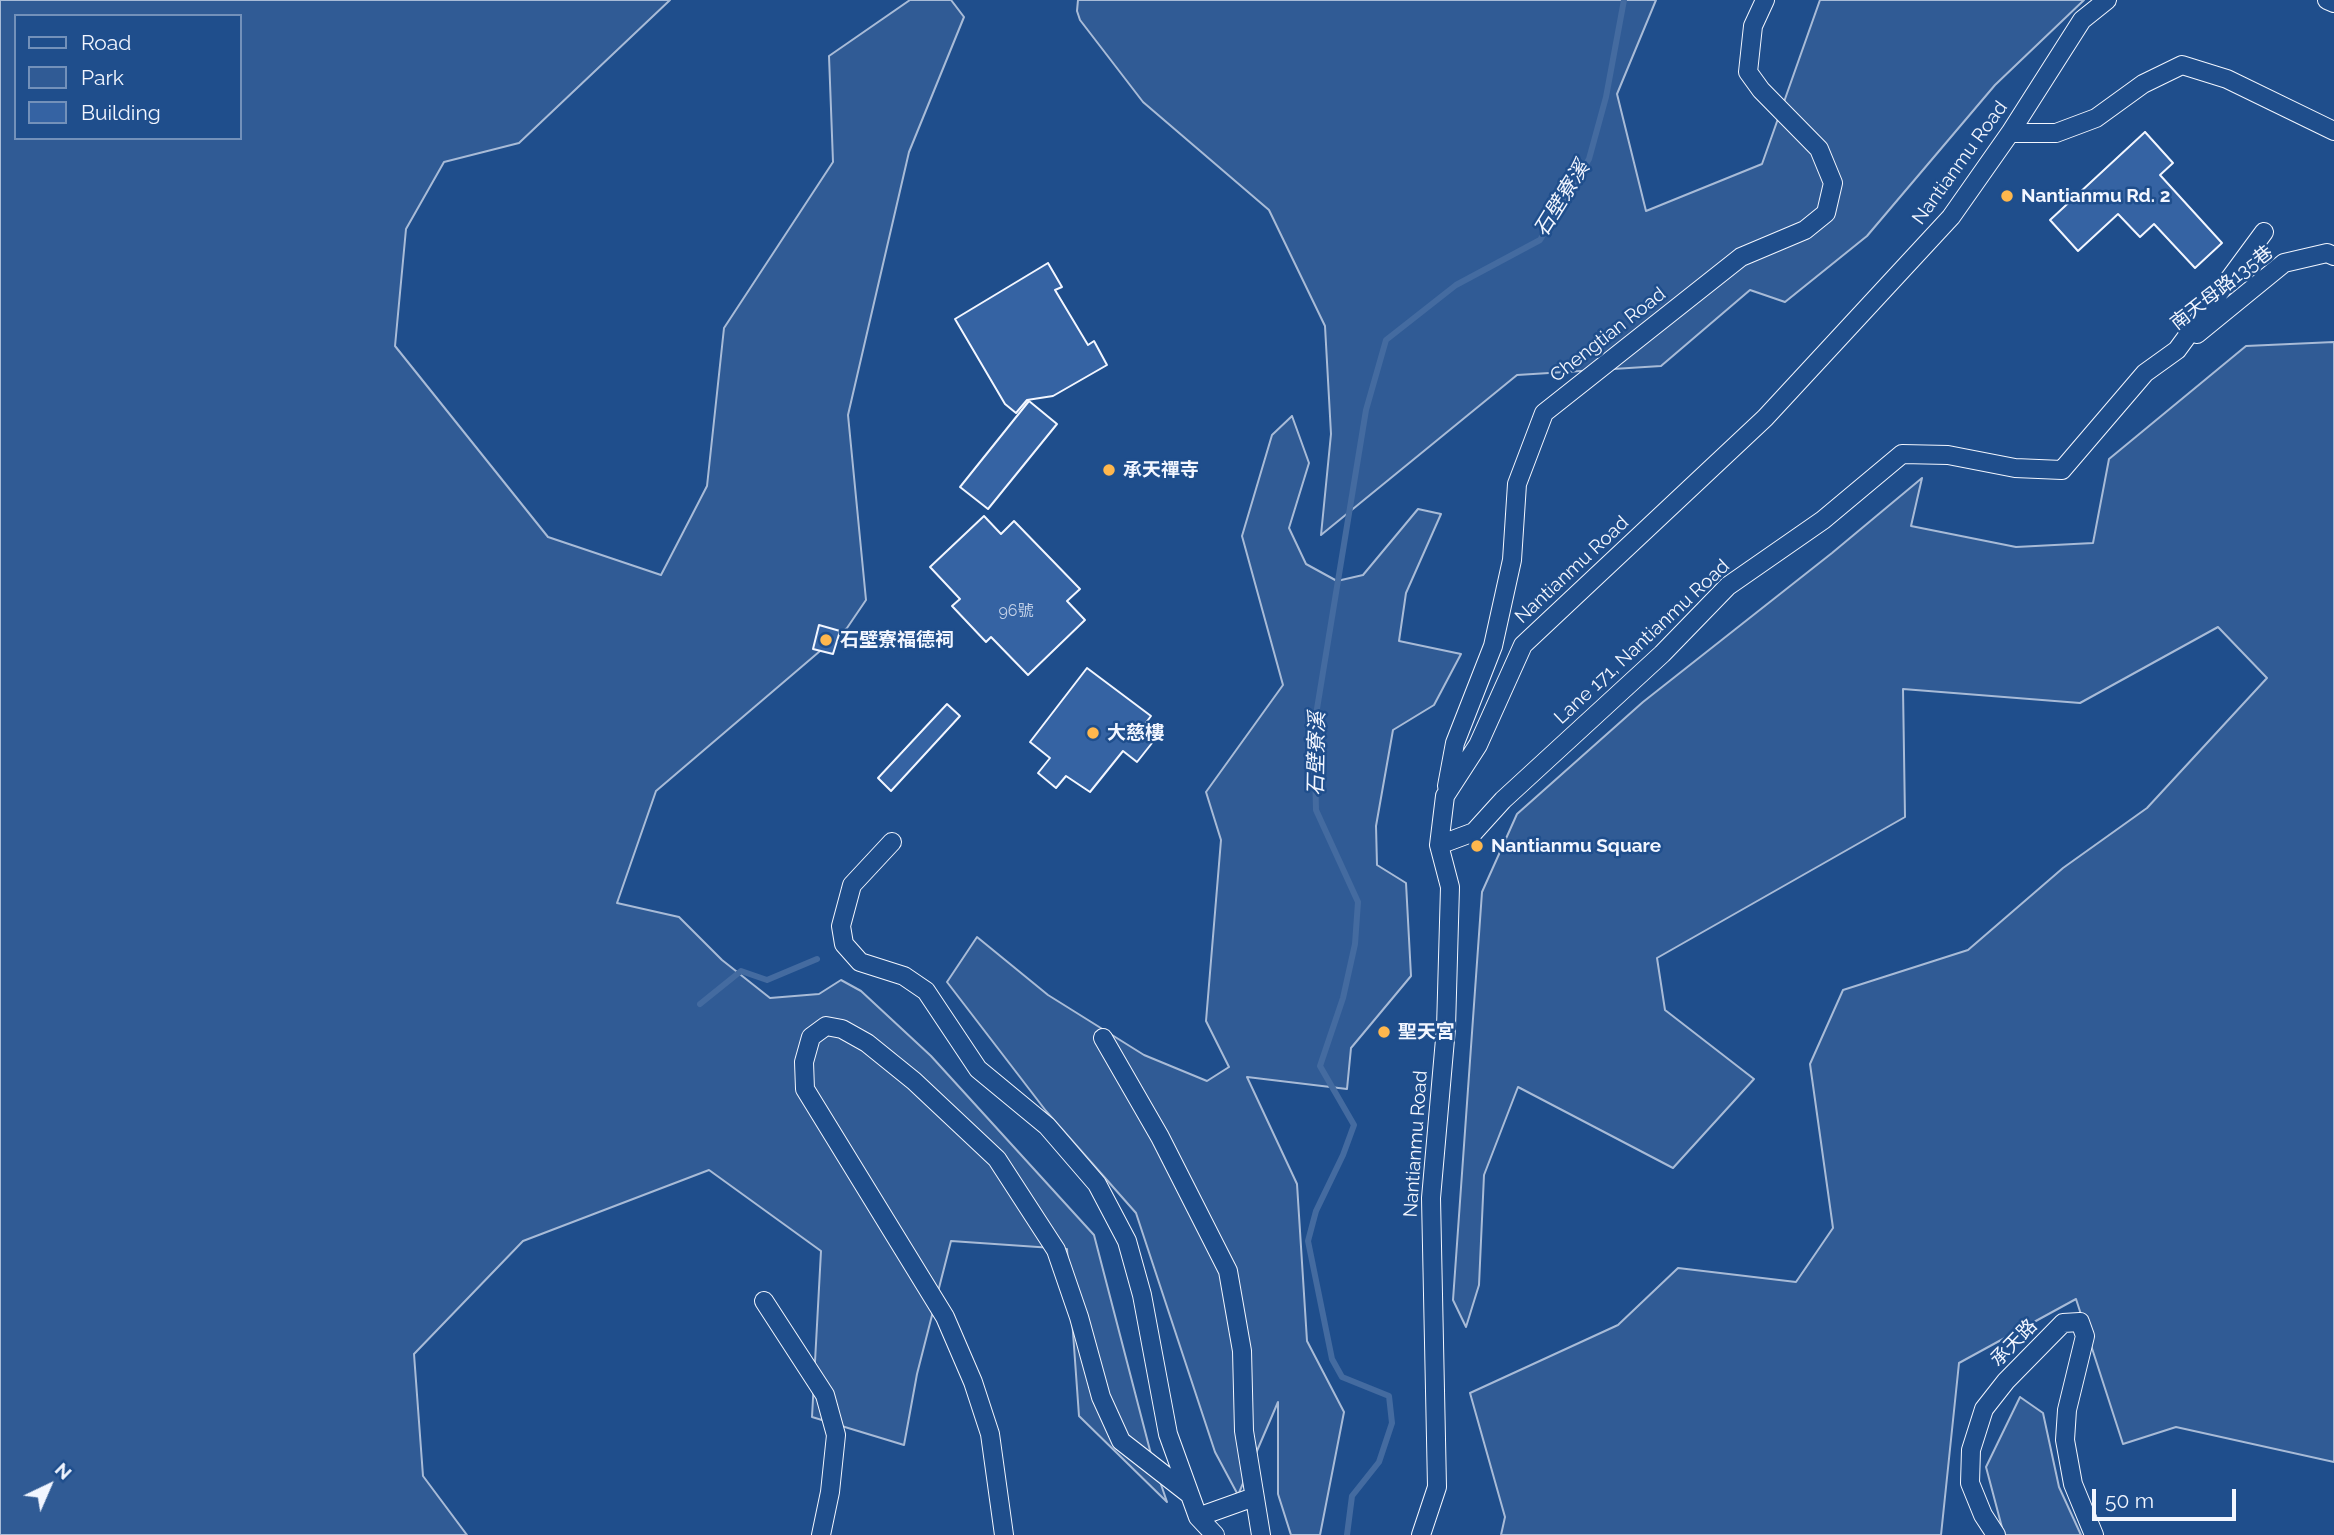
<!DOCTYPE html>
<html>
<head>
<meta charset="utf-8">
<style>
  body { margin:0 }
  #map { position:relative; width:2334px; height:1535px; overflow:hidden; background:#1f4e8c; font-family:Raleway,sans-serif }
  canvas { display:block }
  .legend { position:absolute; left:14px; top:14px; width:228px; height:126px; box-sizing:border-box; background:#1f4e8c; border:2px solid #7391ba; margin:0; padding:9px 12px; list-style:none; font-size:21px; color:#f2f6ff }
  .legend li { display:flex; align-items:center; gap:14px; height:35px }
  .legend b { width:35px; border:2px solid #7391ba }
  .north { position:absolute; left:14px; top:1451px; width:70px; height:70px; -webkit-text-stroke:5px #1f4e8c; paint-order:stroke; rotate:44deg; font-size:19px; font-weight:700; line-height:28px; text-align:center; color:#f2f6ff }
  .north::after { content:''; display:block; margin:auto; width:24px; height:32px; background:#f2f6ff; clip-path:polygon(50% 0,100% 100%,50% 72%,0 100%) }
  .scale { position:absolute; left:2092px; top:1489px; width:144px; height:32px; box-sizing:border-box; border:4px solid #f2f6ff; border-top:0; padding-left:9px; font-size:21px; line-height:24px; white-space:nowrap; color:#f2f6ff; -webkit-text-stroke:5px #1f4e8c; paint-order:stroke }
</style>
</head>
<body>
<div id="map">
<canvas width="2334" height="1535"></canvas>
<ul class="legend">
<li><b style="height:9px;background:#1f4e8c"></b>Road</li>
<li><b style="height:19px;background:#305b95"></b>Park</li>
<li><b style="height:19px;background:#3563a3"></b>Building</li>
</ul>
<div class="north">N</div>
<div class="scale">50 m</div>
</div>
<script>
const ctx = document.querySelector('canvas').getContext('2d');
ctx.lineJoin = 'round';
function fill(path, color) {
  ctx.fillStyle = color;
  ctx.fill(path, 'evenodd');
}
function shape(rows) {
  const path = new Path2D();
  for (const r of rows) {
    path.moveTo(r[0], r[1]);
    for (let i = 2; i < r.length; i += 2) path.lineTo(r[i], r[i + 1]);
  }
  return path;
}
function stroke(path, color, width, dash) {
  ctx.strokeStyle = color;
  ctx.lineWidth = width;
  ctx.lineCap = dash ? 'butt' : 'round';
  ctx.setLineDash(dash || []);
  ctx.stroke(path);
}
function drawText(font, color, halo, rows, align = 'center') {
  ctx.font = font + ' Raleway,"Noto Sans TC",sans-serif';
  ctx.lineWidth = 5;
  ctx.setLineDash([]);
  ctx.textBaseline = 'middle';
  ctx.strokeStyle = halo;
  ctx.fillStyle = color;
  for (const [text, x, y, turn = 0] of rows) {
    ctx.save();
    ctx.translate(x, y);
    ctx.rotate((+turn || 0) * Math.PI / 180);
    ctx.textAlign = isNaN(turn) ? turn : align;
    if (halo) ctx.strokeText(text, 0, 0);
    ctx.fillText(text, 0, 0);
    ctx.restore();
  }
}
const green = shape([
  [0,0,670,0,519,143,444,162,406,229,395,346,548,537,661,575,707,486,724,328,833,162,829,56,910,0,951,0,964,17,909,152,848,415,866,600,847,628,656,791,617,903,679,917,722,960,770,998,819,994,841,980,861,991,931,1056,1094,1235,1152,1458,1167,1502,1079,1416,1067,1249,951,1241,917,1374,904,1445,812,1417,821,1251,709,1170,523,1241,414,1354,423,1476,467,1535,0,1535,0,0],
  [16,16,240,16,240,138,16,138,16,16],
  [1078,0,1656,0,1617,94,1646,211,1762,164,1820,0,2084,0,1995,85,1867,236,1785,302,1750,290,1661,366,1517,375,1321,535,1331,434,1325,326,1269,210,1143,102,1080,20,1077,11,1078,0],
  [2334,342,2334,1462,2176,1427,2123,1444,2076,1299,1959,1363,1941,1535,1501,1535,1505,1517,1470,1393,1618,1325,1678,1268,1796,1282,1833,1228,1810,1064,1843,990,1968,950,2063,868,2147,808,2267,678,2218,627,2080,703,1903,689,1905,817,1657,958,1665,1010,1754,1079,1673,1168,1518,1087,1484,1175,1479,1285,1466,1327,1453,1300,1482,892,1517,814,1643,702,1832,553,1922,478,1911,526,2016,547,2093,543,2109,459,2246,346,2334,342],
  [1292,416,1309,463,1289,528,1306,564,1337,581,1363,575,1418,509,1441,514,1406,593,1399,641,1461,654,1434,705,1393,730,1376,826,1377,865,1406,883,1411,976,1351,1048,1347,1089,1247,1077,1297,1184,1307,1341,1344,1412,1320,1535,1291,1535,1278,1494,1278,1402,1238,1495,1215,1452,1136,1213,1046,1111,947,982,977,937,1048,995,1144,1055,1207,1081,1229,1067,1206,1021,1221,840,1206,792,1283,685,1242,536,1272,435,1292,416],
  [2020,1397,2043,1413,2059,1487,2081,1535,2004,1535,1986,1467,2020,1397]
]);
fill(green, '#305b95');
stroke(green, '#a8bbd7', 2);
stroke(shape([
  [700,1004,741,971,767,980,817,959],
  [1347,1535,1352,1496,1379,1462,1392,1423,1389,1396,1342,1377,1332,1359,1308,1241,1316,1211,1343,1155,1354,1125,1320,1066,1343,998,1355,944,1358,902,1316,810,1314,727,1366,410,1386,340,1456,285,1540,240,1589,159,1606,97,1624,0]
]), '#446ba0', 6);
const building = shape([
  [2145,132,2173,163,2160,175,2222,243,2195,268,2154,224,2140,237,2118,214,2078,251,2050,220,2145,132],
  [1048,263,1062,287,1055,290,1088,345,1094,341,1107,365,1053,396,1027,400,1016,413,1005,404,955,319,1048,263],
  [1029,401,1057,424,988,509,960,487,1029,401],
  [984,516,1001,534,1014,521,1080,589,1067,601,1085,620,1028,675,991,637,986,642,952,606,960,599,930,567,984,516],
  [819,625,840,631,833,654,813,649,819,625],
  [1087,668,1151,716,1142,728,1156,738,1137,762,1123,751,1090,792,1066,776,1056,788,1038,773,1050,758,1030,742,1087,668],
  [947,704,960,716,891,791,878,778,947,704]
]);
fill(building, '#3563a3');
stroke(building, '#f2f6ff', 2);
const street = shape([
  [2327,0,2334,3],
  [2010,133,2056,133,2096,118,2143,84,2182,65,2227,79,2334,131],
  [2197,334,2284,263,2327,253,2334,256],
  [1447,786,1455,743,1493,646,1512,560,1517,484,1544,413,1741,257,1805,230,1826,213,1833,183,1819,149,1761,90,1748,72,1753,26,1765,0],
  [892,842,852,885,841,926,844,944,860,962,904,976,926,991,978,1069,1047,1126,1097,1184,1127,1241,1142,1295,1168,1434,1198,1517,1215,1535],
  [1439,845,1474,832,1503,800,1662,654,1728,586,1823,520,1902,454,1948,455,2015,468,2062,470,2145,373,2177,350,2264,232],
  [1103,1038,1160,1137,1228,1271,1242,1351,1244,1431,1261,1535],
  [764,1301,825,1395,836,1435,830,1492,821,1535],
  [1198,1517,1254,1497],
  [1004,1535,990,1434,973,1382,945,1317,805,1089,804,1062,811,1037,826,1026,842,1029,867,1043,914,1081,997,1159,1056,1250,1079,1317,1101,1397,1121,1441,1189,1494],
  [1421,1535,1437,1487,1431,1198,1446,1028,1450,887,1439,845,1445,796,1478,745,1523,645,1765,418,1951,217,2010,133,2082,20,2107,0],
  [1996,1535,1983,1515,1970,1483,1971,1450,1984,1409,2006,1381,2063,1323,2080,1322,2085,1336,2067,1410,2065,1440,2073,1484,2094,1535]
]);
stroke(street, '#f2f6ff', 20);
stroke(street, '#1f4e8c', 18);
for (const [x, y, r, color] of [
  [2007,196,7,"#ffb74d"],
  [1109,470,7,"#ffb74d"],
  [826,640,7,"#ffb74d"],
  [1093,733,7,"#ffb74d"],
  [1477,846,7,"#ffb74d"],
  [1384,1032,7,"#ffb74d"]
]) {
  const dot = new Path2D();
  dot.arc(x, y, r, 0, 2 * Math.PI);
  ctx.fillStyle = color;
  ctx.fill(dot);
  stroke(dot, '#1f4e8c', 2.5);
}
drawText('16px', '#c3d1e8', null, [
  ["96號",1016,611]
]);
drawText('19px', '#f2f6ff', '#1f4e8c', [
  ["Nantianmu Road",1960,163,-54],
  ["南天母路135巷",2222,288,-38],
  ["Chengtian Road",1608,335,-38],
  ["Nantianmu Road",1572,570,-43],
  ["Lane 171, Nantianmu Road",1642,642,-43],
  ["Nantianmu Road",1416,1144,-86],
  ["承天路",2014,1343,-46]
]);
drawText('bold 19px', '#f2f6ff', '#1f4e8c', [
  ["Nantianmu Rd. 2",2021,196],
  ["承天禪寺",1123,470],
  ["石壁寮福德祠",840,640],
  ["大慈樓",1107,733],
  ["Nantianmu Square",1491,846],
  ["聖天宮",1398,1032]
], 'left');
drawText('italic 21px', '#f2f6ff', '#1f4e8c', [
  ["石壁寮溪",1562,199,-58],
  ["石壁寮溪",1317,754,-89]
]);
</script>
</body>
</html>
